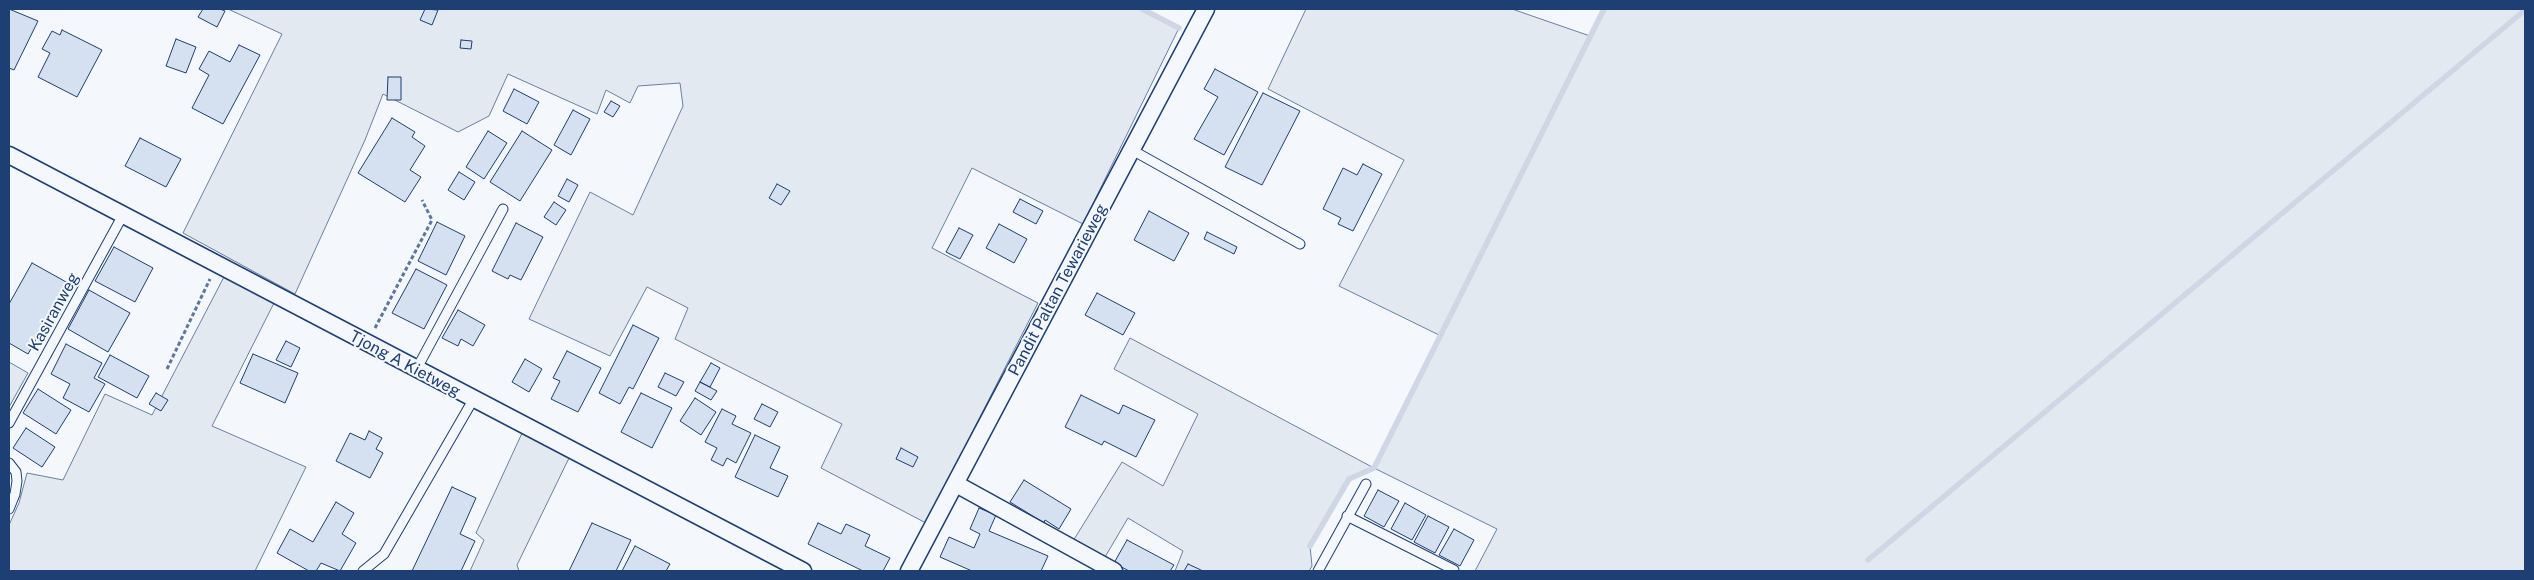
<!DOCTYPE html>
<html>
<head>
<meta charset="utf-8">
<style>
  body { margin:0 }
  #map { position:relative; width:2534px; height:580px; overflow:hidden; background:#f4f7fb; font-family:"Public Sans",sans-serif }
  canvas { display:block }
  .frame { position:absolute; inset:0; border:10px solid #1d3f73; pointer-events:none }
</style>
</head>
<body>
<div id="map">
<canvas width="2534" height="580"></canvas>
<div class="frame"></div>
</div>
<script>
const ctx = document.querySelector('canvas').getContext('2d');
ctx.lineJoin = 'round';
function fill(path, color) {
  ctx.fillStyle = color;
  ctx.fill(path, 'evenodd');
}
function shape(rows) {
  const path = new Path2D();
  for (const r of rows) {
    path.moveTo(r[0], r[1]);
    for (let i = 2; i < r.length; i += 2) path.lineTo(r[i], r[i + 1]);
  }
  return path;
}
function stroke(path, color, width, dash) {
  ctx.strokeStyle = color;
  ctx.lineWidth = width;
  ctx.lineCap = dash ? 'butt' : 'round';
  ctx.setLineDash(dash || []);
  ctx.stroke(path);
}
function drawText(font, color, halo, rows, align = 'center') {
  ctx.font = font + ' "Public Sans",sans-serif';
  ctx.lineWidth = 4;
  ctx.setLineDash([]);
  ctx.textBaseline = 'middle';
  ctx.strokeStyle = halo;
  ctx.fillStyle = color;
  for (const [text, x, y, turn = 0] of rows) {
    ctx.save();
    ctx.translate(x, y);
    ctx.rotate((+turn || 0) * Math.PI / 180);
    ctx.textAlign = isNaN(turn) ? turn : align;
    if (halo) ctx.strokeText(text, 0, 0);
    ctx.fillText(text, 0, 0);
    ctx.restore();
  }
}
const green = shape([
  [228,9,1142,9,1179,28,1083,224,972,168,932,248,1038,303,926,523,821,468,842,424,675,339,688,308,647,287,610,356,529,319,590,192,633,215,683,106,680,83,638,86,630,103,606,90,597,114,508,74,489,116,458,132,383,94,365,140,295,294,183,233,282,34,228,9],
  [1306,9,1512,9,1590,36,1604,9,2525,9,2525,571,1475,571,1497,529,1374,468,1349,479,1310,546,1312,566,1309,571,1175,571,1183,551,1128,518,1105,557,1073,541,1122,462,1163,486,1198,414,1114,369,1130,338,1374,468,1439,335,1339,286,1404,160,1268,89,1306,9],
  [225,275,275,301,212,426,306,467,255,571,9,571,9,525,19,503,27,473,63,480,105,394,152,415,225,275],
  [9,362,28,373,9,407,9,362],
  [523,431,570,456,517,565,519,571,470,571,484,540,476,533,523,431]
]);
fill(green, '#e3e9f0');
stroke(green, '#687fa3', 1);
stroke(shape([
  [1142,9,1179,28],
  [1310,546,1349,479,1374,468,1604,9],
  [1868,560,2525,10]
]), '#cfd7e4', 5.5);
const building = shape([
  [9,9,38,21,14,70,9,68,9,9],
  [203,9,220,9,225,11,217,27,198,17,203,9],
  [425,9,438,10,432,25,420,20,425,9],
  [62,30,102,50,77,97,38,77,50,53,42,49,52,31,60,35,62,30],
  [176,39,196,47,186,73,166,66,176,39],
  [461,40,472,41,471,49,460,48,461,40],
  [239,45,260,55,223,124,192,108,209,75,199,69,209,51,230,62,239,45],
  [1215,69,1258,92,1224,155,1194,139,1218,97,1204,89,1215,69],
  [388,77,401,77,401,100,387,100,388,77],
  [514,89,539,102,527,124,503,111,514,89],
  [1263,93,1300,111,1262,185,1225,167,1263,93],
  [611,101,620,106,613,117,604,112,611,101],
  [573,110,590,119,571,155,554,145,573,110],
  [392,118,415,132,412,137,425,146,410,170,421,177,405,202,358,173,392,118],
  [488,131,507,143,484,179,466,167,488,131],
  [522,131,552,150,520,201,490,182,522,131],
  [140,138,181,159,166,187,125,166,140,138],
  [1363,164,1382,174,1353,231,1338,224,1341,218,1323,209,1343,168,1357,175,1363,164],
  [459,172,475,182,464,200,448,190,459,172],
  [567,179,578,185,569,202,558,196,567,179],
  [777,184,790,191,781,205,769,198,777,184],
  [1020,199,1043,211,1036,224,1013,212,1020,199],
  [554,202,566,210,556,225,544,217,554,202],
  [1149,211,1189,233,1174,261,1134,240,1149,211],
  [437,222,465,236,446,275,418,261,437,222],
  [516,223,543,237,521,280,510,275,508,279,492,271,516,223],
  [999,224,1027,239,1014,263,986,248,999,224],
  [959,228,973,235,960,259,946,252,959,228],
  [1207,232,1237,247,1234,254,1204,239,1207,232],
  [114,247,153,268,135,302,95,281,114,247],
  [32,263,68,283,28,354,9,343,9,304,32,263],
  [416,269,447,285,424,329,392,313,416,269],
  [89,290,130,313,108,352,68,329,89,290],
  [1097,293,1135,313,1123,335,1085,315,1097,293],
  [458,310,485,325,473,346,461,339,458,346,442,338,458,310],
  [633,325,659,338,633,389,629,387,620,404,599,393,633,325],
  [286,341,300,348,291,367,276,360,286,341],
  [66,344,102,363,94,378,105,384,89,412,63,398,70,384,51,374,66,344],
  [567,351,601,368,578,412,551,399,560,381,553,378,567,351],
  [253,354,298,373,285,403,240,383,253,354],
  [110,355,149,376,137,398,98,377,110,355],
  [525,359,542,369,529,392,512,382,525,359],
  [711,363,720,368,710,387,700,382,711,363],
  [665,373,684,382,676,396,658,387,665,373],
  [700,382,717,391,711,400,695,391,700,382],
  [38,389,71,410,56,434,23,413,38,389],
  [156,393,168,400,161,411,149,404,156,393],
  [641,393,672,408,652,448,621,432,641,393],
  [1081,395,1119,414,1123,405,1155,420,1136,457,1104,441,1102,445,1065,427,1081,395],
  [695,398,716,412,701,435,680,421,695,398],
  [762,404,778,412,770,427,754,419,762,404],
  [722,409,736,416,732,424,751,433,736,463,727,458,723,466,711,460,717,448,705,442,722,409],
  [26,428,55,447,42,467,13,448,26,428],
  [369,431,382,438,376,449,383,453,370,478,336,461,350,433,365,440,369,431],
  [755,435,780,447,770,468,788,476,778,497,735,477,755,435],
  [901,448,918,457,913,467,896,459,901,448],
  [1024,480,1071,509,1059,529,1045,520,1044,523,1010,502,1024,480],
  [452,487,476,498,460,534,475,541,461,571,412,571,452,487],
  [1378,490,1399,501,1384,527,1364,516,1378,490],
  [336,502,354,513,342,534,356,543,340,571,321,563,316,571,309,571,277,553,290,529,313,542,336,502],
  [1405,503,1426,515,1412,540,1391,529,1405,503],
  [979,508,996,515,989,531,1048,556,1041,571,972,571,940,557,949,537,974,548,980,534,970,529,979,508],
  [1428,516,1449,527,1435,553,1414,542,1428,516],
  [592,523,631,540,616,571,569,571,592,523],
  [818,523,841,534,846,524,870,535,865,546,890,558,883,571,863,571,808,544,818,523],
  [1454,529,1474,540,1460,566,1439,555,1454,529],
  [1127,540,1174,565,1170,571,1129,571,1114,563,1127,540],
  [635,546,670,564,666,571,622,571,635,546],
  [1188,564,1203,571,1184,571,1188,564]
]);
fill(building, '#d5e0f0');
stroke(building, '#1d3f73', 1);
const service = shape([
  [1132,150,1300,244],
  [416,370,503,209],
  [9,423,123,215],
  [9,463,16,472,17,481,15,494,9,509],
  [1347,516,1454,570],
  [363,571,384,554,473,400],
  [1318,571,1366,484]
]);
const minor = shape([
  [9,155,803,571],
  [956,484,1114,571],
  [909,571,1206,9]
]);
stroke(service, '#1d3f73', 11);
stroke(minor, '#1d3f73', 19);
stroke(shape([
  [375,328,432,220,422,200],
  [167,369,210,279]
]), '#5e769c', 3, [4, 2.5]);
stroke(service, '#f4f7fb', 9);
stroke(minor, '#f4f7fb', 16);
drawText('16px', '#1d3f73', '#f4f7fb', [
  ["Pandit Paltan Tewarieweg",1058,290,-62],
  ["Kasiranweg",54,312,-61],
  ["Tjong A Kietweg",405,364,28]
]);
</script>
</body>
</html>
